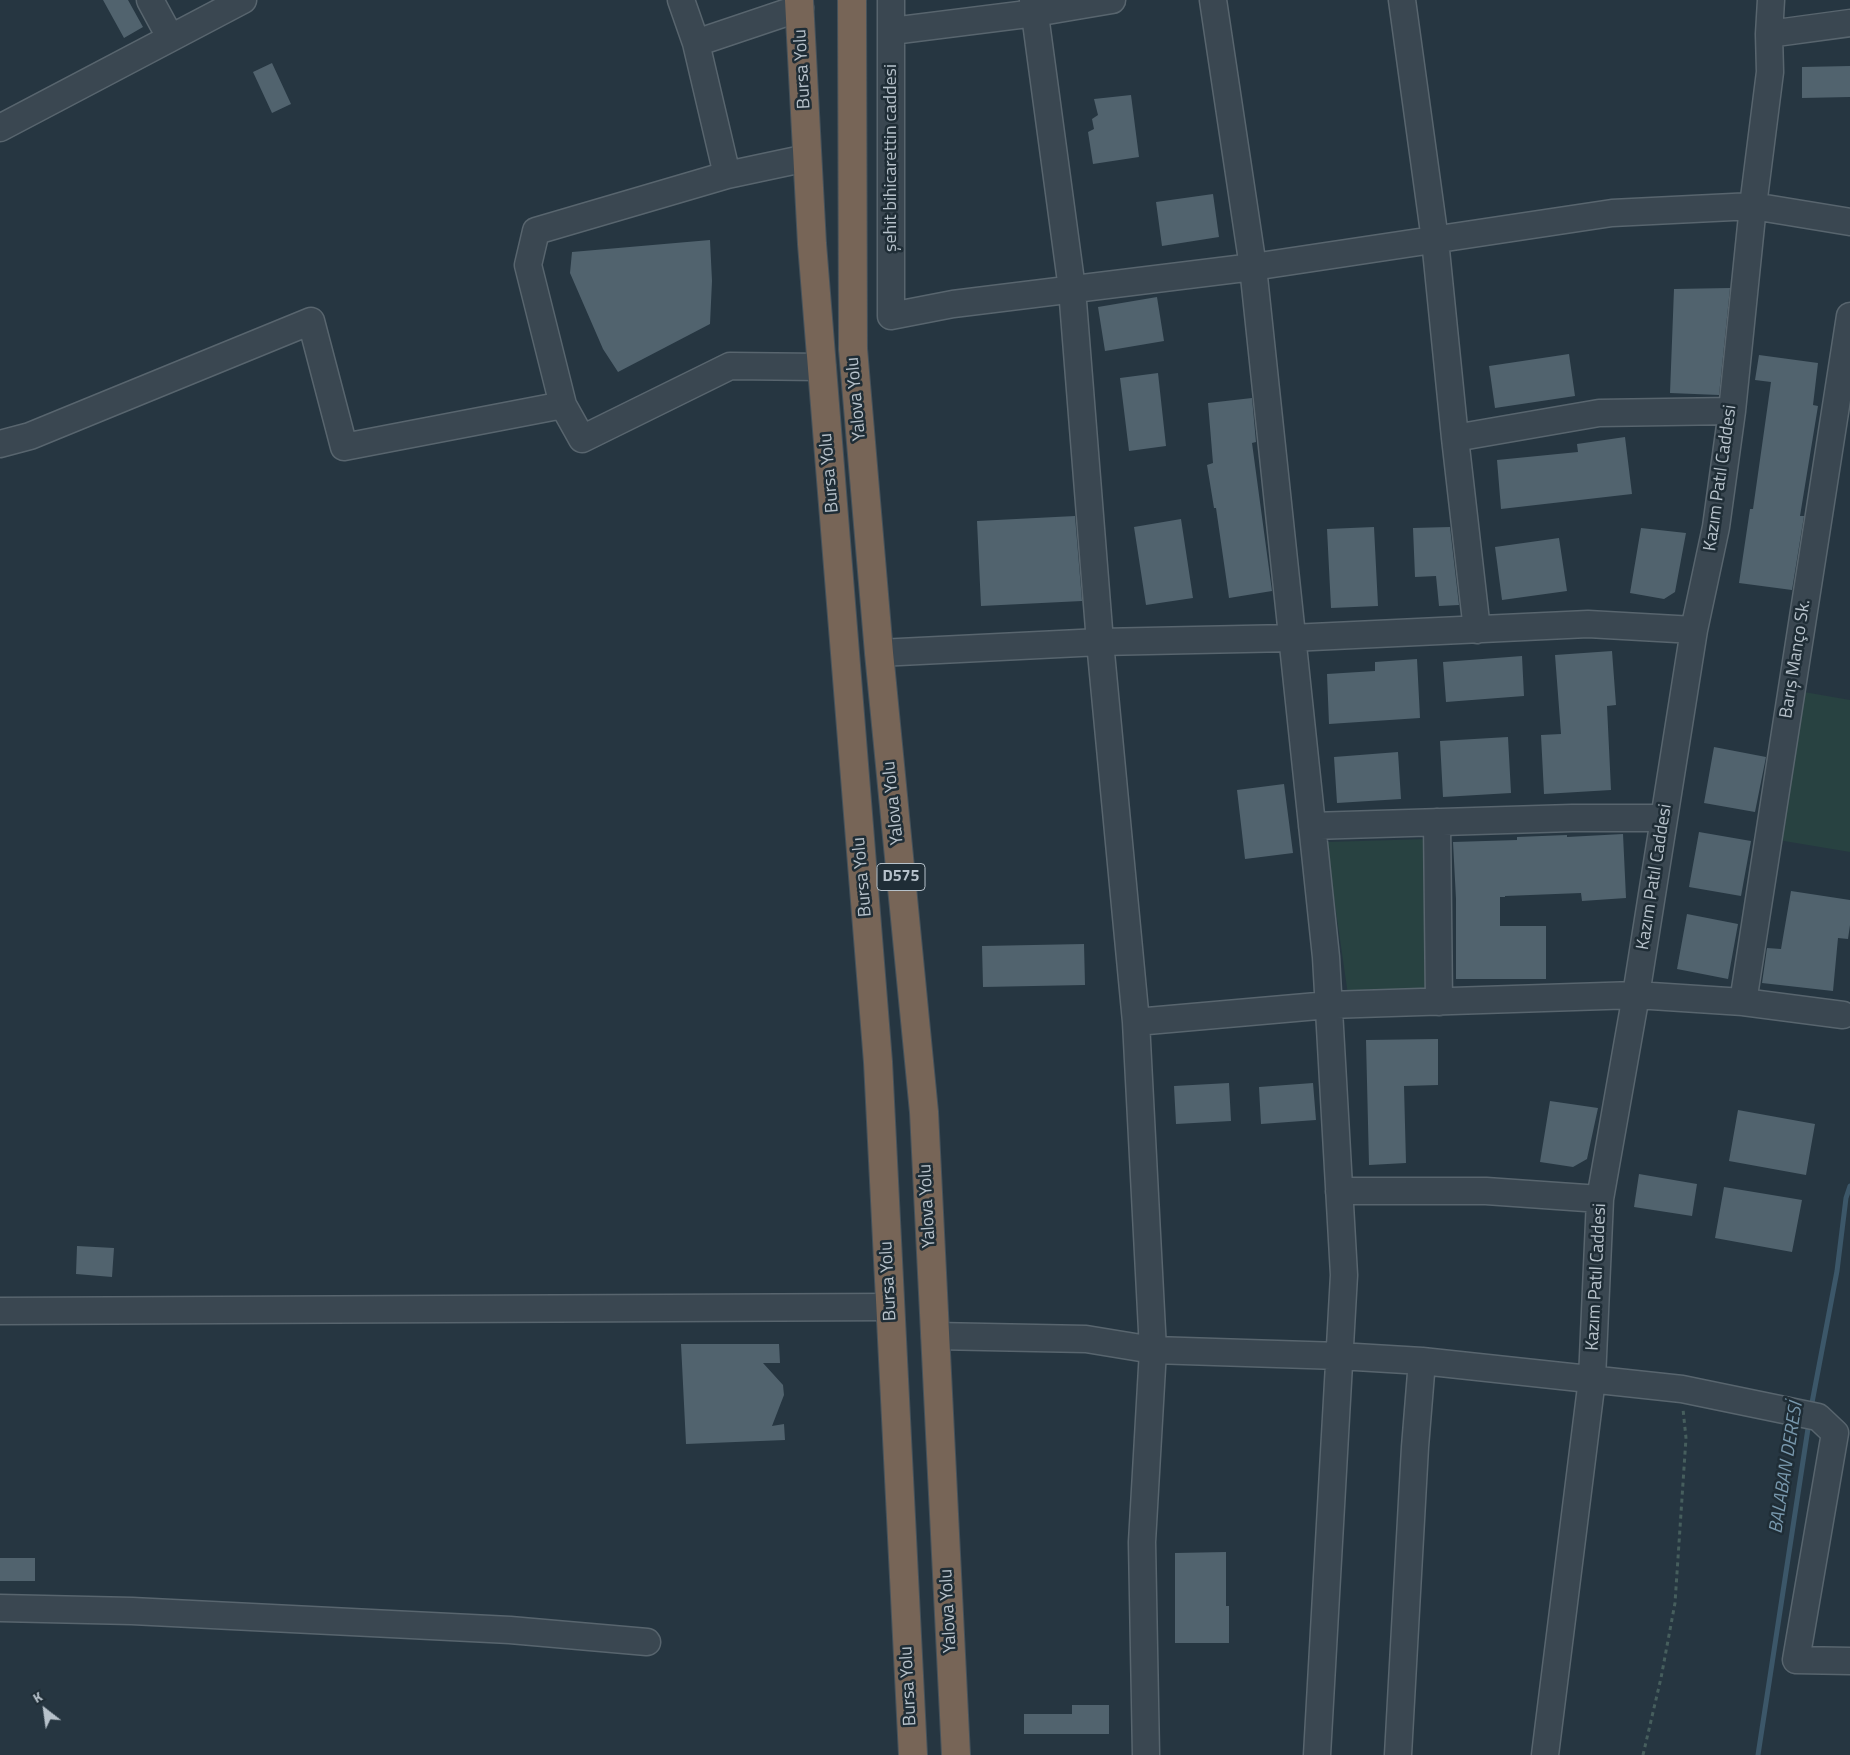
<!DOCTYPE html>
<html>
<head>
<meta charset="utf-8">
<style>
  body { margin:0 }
  #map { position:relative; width:1850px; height:1755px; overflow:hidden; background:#263641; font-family:"Titillium Web",sans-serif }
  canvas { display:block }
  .north { position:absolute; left:20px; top:1685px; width:50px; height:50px; -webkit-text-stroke:4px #1f2d36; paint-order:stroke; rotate:330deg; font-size:14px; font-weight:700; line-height:20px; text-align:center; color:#b7c2cb }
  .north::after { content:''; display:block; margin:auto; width:18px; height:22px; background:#b7c2cb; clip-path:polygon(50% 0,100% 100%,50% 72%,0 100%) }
</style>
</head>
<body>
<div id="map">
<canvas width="1850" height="1755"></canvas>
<div class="north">K</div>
</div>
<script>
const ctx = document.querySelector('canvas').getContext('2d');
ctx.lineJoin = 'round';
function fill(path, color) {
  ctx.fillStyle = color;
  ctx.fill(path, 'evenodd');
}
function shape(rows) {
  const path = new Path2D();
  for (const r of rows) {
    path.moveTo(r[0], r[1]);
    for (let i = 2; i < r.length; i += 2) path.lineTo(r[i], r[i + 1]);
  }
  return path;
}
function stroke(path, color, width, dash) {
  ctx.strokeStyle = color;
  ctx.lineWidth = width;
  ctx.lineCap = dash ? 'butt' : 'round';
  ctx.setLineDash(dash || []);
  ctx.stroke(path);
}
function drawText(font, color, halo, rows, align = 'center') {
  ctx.font = font + ' "Titillium Web",sans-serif';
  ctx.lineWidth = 5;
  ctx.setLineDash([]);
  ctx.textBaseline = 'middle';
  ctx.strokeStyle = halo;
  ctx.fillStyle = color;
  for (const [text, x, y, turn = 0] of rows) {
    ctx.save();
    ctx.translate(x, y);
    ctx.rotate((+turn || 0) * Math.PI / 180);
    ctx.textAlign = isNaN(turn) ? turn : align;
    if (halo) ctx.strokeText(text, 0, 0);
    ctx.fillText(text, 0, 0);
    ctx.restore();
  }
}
fill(shape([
  [1804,692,1850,700,1850,852,1778,840],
  [1427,839,1428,994,1348,995,1326,842]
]), '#284241');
stroke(shape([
  [1811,1408,1837,1271,1846,1198,1850,1186],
  [1758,1755,1809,1422]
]), '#3c5769', 5);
fill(shape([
  [103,0,128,0,143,27,124,38],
  [272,63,291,104,272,113,253,72],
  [1850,66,1850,97,1802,98,1802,67],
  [1131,95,1139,157,1093,164,1088,132,1094,129,1092,119,1098,115,1094,99],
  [1213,194,1219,237,1162,246,1156,202],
  [710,240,712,281,710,324,618,372,603,349,570,273,572,252],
  [1730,288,1719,395,1670,393,1674,289],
  [1157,297,1164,341,1105,351,1098,307],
  [1569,354,1575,396,1495,408,1489,366],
  [1759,355,1818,363,1813,405,1818,406,1800,516,1804,516,1792,590,1739,583,1750,509,1753,509,1771,382,1755,380],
  [1158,373,1166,446,1129,451,1120,378],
  [1252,398,1256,442,1252,443,1272,591,1229,598,1216,508,1214,508,1207,465,1213,463,1208,403],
  [1625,437,1632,494,1501,509,1497,460,1578,452,1577,444],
  [1075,516,1082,601,981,606,977,521],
  [1181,519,1193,598,1146,605,1134,527],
  [1374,527,1378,606,1331,608,1327,529],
  [1450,527,1459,605,1439,606,1436,576,1415,577,1413,528],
  [1641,528,1686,533,1675,592,1664,599,1630,593],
  [1559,538,1567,591,1502,600,1495,547],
  [1612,651,1616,705,1607,706,1611,790,1544,794,1541,735,1561,734,1555,655],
  [1522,656,1524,696,1446,702,1443,662],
  [1417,659,1420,718,1329,724,1327,674,1375,671,1375,662],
  [1508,737,1511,793,1443,797,1440,741],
  [1714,747,1766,757,1755,812,1704,803],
  [1398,752,1401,799,1337,803,1334,757],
  [1284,784,1293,853,1245,859,1237,790],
  [1699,832,1751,841,1741,896,1689,887],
  [1623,834,1626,898,1582,901,1581,893,1505,896,1505,897,1500,897,1500,926,1546,926,1546,979,1456,979,1456,899,1453,842,1517,840,1517,837,1567,835,1567,837],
  [1791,891,1850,900,1850,925,1848,939,1838,938,1833,991,1762,983,1767,948,1781,949],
  [1687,914,1738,924,1728,979,1677,969],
  [1084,944,1085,985,983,987,982,946],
  [1438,1039,1438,1085,1404,1086,1406,1163,1369,1165,1366,1040],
  [1229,1083,1231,1121,1176,1124,1174,1086],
  [1313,1083,1316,1120,1261,1124,1259,1087],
  [1550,1101,1598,1108,1587,1159,1573,1167,1540,1162],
  [1738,1110,1815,1124,1806,1175,1729,1161],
  [1639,1174,1697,1184,1692,1216,1634,1207],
  [1724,1187,1802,1200,1792,1252,1715,1238],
  [77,1246,114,1248,112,1277,76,1274],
  [681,1344,779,1344,780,1363,763,1363,783,1385,784,1395,772,1426,784,1424,785,1440,686,1444],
  [1226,1552,1226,1606,1229,1606,1229,1643,1175,1643,1175,1553],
  [0,1558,35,1558,35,1581,0,1581],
  [1072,1705,1109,1705,1109,1734,1024,1734,1024,1714,1072,1714]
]), '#51636e');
const minor = shape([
  [150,0,170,37],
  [681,0,696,43,800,8],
  [891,0,891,316,953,304,1253,267,1612,213,1753,206,1850,222],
  [1033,0,1072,289,1100,642,1136,1022,1153,1350,1142,1542,1146,1755],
  [1213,0,1253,267,1326,957,1344,1275,1317,1755],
  [1402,0,1435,240,1455,438,1477,630],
  [892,31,1035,13,1112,0],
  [1769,34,1850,23],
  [696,43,727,175],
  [0,128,243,0],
  [563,405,528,265,536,231,727,175,807,158],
  [1455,438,1599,413,1732,411],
  [0,444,30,436,311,321,344,447,563,405,582,439,730,366,822,367],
  [879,653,1100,642,1291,638,1588,624,1694,630],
  [1437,822,1439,1002],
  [1312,826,1572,818,1664,818],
  [1743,1002,1850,316],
  [1136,1022,1329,1005,1636,995,1743,1002,1843,1015],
  [1339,1191,1486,1191,1600,1199],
  [0,1311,890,1307],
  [935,1336,1086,1339,1153,1350,1339,1356,1422,1361,1682,1389,1818,1417,1835,1433,1796,1660,1850,1661],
  [0,1608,132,1611,510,1630,647,1642],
  [1398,1755,1415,1447,1422,1361],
  [1545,1755,1592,1379,1600,1199,1636,995,1694,630,1716,527,1732,411,1753,206,1770,72,1769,34,1771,0]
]);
const highway = shape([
  [799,0,812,244,878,1062,913,1755],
  [852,0,853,349,879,653,924,1112,956,1755]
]);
stroke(minor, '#58656e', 29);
stroke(highway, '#45525b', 30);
stroke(shape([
  [1643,1755,1661,1678,1675,1603,1686,1438,1683,1409]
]), '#465e5d', 3, [4, 4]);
stroke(minor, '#3a4751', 26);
stroke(highway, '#776557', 28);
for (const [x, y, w] of [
  [901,877,48]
]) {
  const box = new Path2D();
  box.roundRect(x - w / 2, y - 13.5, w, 27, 4);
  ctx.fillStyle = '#1f2d36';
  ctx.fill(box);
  stroke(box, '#b7c2cb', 1);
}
drawText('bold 16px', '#b7c2cb', null, [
  ["D575",901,877]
]);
drawText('18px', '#b7c2cb', '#1f2d36', [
  ["Bursa Yolu",803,69,-93],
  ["şehit bihicarettin caddesi",892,158,-90],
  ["Yalova Yolu",857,399,-95],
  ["Bursa Yolu",830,473,-95],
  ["Kazım Patıl Caddesi",1721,478,-82],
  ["Barış Manço Sk.",1796,659,-81],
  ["Yalova Yolu",894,803,-96],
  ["Bursa Yolu",863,877,-95],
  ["Kazım Patıl Caddesi",1655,877,-81],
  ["Yalova Yolu",928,1206,-93],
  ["Kazım Patıl Caddesi",1597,1277,-87],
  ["Bursa Yolu",889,1281,-93],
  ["Yalova Yolu",949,1611,-93],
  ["Bursa Yolu",909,1686,-93]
]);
drawText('italic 19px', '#7898ad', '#1f2d36', [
  ["BALABAN DERESİ",1787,1468,-81]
]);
</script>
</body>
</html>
